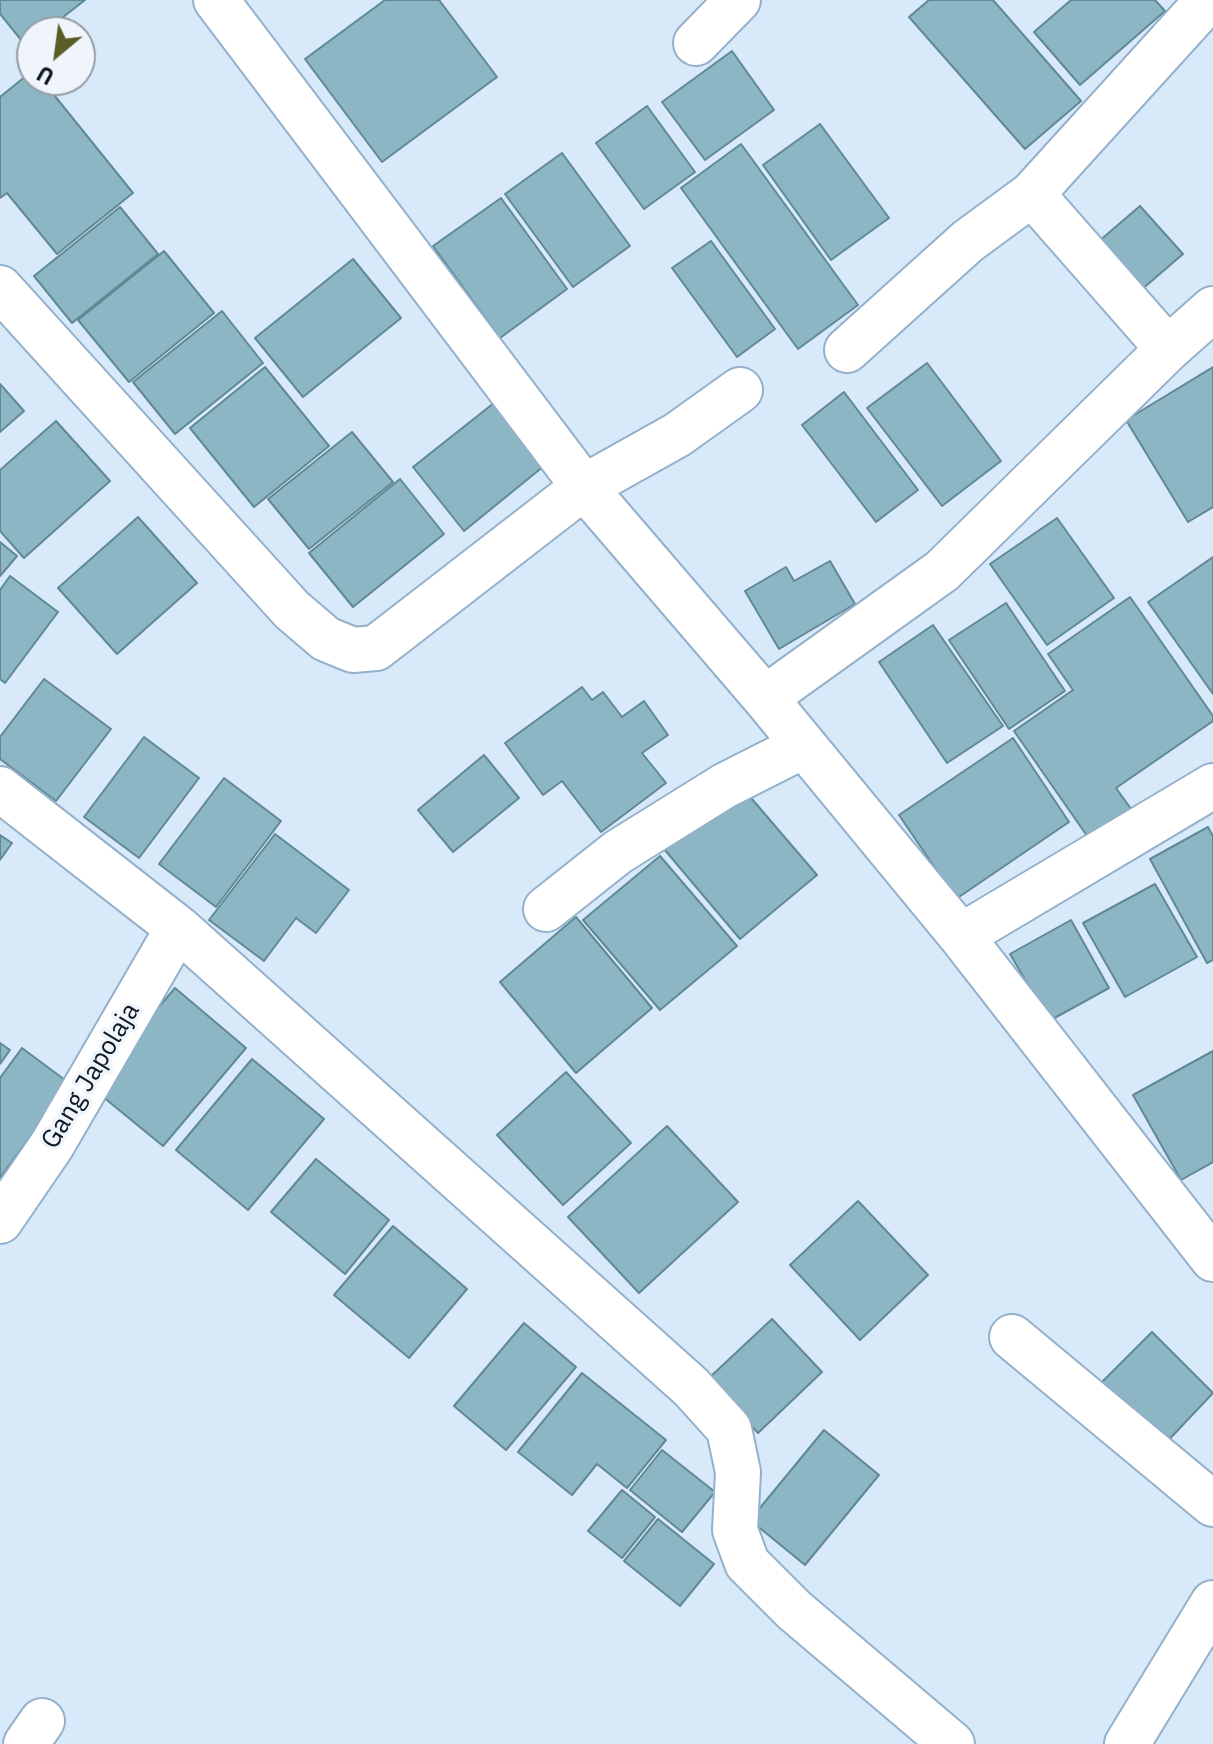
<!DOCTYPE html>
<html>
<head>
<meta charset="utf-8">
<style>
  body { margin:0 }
  #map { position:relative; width:1213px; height:1744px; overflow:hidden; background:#d8eafa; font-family:"IBM Plex Sans",sans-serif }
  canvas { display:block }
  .north { position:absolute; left:16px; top:16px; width:80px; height:80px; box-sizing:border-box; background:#f0f5fb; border:2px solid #959da4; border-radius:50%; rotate:209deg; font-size:22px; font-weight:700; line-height:32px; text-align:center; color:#0d1821 }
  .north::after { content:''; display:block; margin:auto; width:28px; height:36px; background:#5a5c29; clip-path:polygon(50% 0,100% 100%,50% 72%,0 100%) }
</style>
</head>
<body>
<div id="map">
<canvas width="1213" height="1744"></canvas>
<div class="north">U</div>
</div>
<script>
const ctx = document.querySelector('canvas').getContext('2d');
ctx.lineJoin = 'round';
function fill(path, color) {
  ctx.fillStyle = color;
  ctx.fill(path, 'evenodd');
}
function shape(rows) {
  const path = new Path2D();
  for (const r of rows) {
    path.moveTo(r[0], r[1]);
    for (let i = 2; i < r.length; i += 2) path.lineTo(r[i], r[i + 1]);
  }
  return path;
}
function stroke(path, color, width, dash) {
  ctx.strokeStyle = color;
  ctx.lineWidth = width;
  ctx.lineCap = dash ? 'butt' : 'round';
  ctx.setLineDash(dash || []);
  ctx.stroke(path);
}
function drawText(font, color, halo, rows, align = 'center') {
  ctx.font = font + ' "IBM Plex Sans",sans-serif';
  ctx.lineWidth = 7;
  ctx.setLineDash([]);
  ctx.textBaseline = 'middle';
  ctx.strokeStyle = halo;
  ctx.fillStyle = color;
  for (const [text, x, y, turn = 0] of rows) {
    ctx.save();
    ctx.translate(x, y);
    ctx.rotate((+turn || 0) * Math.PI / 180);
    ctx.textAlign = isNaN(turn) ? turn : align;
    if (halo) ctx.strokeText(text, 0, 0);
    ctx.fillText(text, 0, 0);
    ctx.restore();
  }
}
const building = shape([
  [0,0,85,0,44,32,32,32,32,42,26,46,0,14,0,0],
  [385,0,439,0,497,77,382,162,305,59,385,0],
  [929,0,993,0,1081,101,1025,149,909,17,929,0],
  [1071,0,1155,0,1165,11,1080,85,1034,32,1071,0],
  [732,51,774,110,705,160,662,102,732,51],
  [32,71,32,80,42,80,133,193,57,254,7,193,0,198,0,97,32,71],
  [647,106,695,172,644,209,596,143,647,106],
  [820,124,889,218,831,260,763,165,820,124],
  [741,144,858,305,798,349,681,188,741,144],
  [562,153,630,246,573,287,505,194,562,153],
  [501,198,567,289,500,338,433,246,501,198],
  [1140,206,1183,254,1133,297,1091,248,1140,206],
  [120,207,158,254,72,323,34,276,120,207],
  [711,241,775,329,737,357,672,268,711,241],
  [164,251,214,313,129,382,78,320,164,251],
  [353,259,401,318,303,397,255,338,353,259],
  [222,311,263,363,175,434,133,382,222,311],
  [927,363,1001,461,942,506,867,408,927,363],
  [265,367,329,446,254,507,190,428,265,367],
  [1213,367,1213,507,1188,522,1126,420,1213,367],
  [0,384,24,411,0,432,0,384],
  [844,392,918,490,876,522,802,425,844,392],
  [504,395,555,457,464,531,413,467,504,395],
  [56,421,110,481,24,558,0,531,0,470,56,421],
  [352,432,393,482,309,549,268,499,352,432],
  [400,479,444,534,353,607,309,553,400,479],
  [138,517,197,583,117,654,58,588,138,517],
  [1057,518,1114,598,1047,645,990,564,1057,518],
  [0,542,17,556,0,576,0,542],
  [1213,557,1213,694,1148,602,1213,557],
  [830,561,855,604,779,649,745,591,786,567,794,581,830,561],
  [10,576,58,612,5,683,0,679,0,590,10,576],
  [1130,597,1213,716,1213,721,1116,788,1134,813,1092,843,1014,731,1073,690,1048,654,1130,597],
  [1006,603,1065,691,1009,729,949,640,1006,603],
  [933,625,1003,726,947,763,879,662,933,625],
  [44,679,111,729,56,801,0,759,0,737,44,679],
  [582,687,592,700,603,692,622,717,644,701,668,735,642,753,666,783,601,832,562,781,543,795,505,743,582,687],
  [144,737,199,778,139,858,84,817,144,737],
  [1013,738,1069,822,956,899,899,815,1013,738],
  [484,755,519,798,453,852,418,810,484,755],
  [224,778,281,821,216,907,159,864,224,778],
  [740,785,817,875,740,939,664,849,740,785],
  [1208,827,1213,836,1213,960,1207,963,1150,859,1208,827],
  [275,834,349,890,316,933,296,918,264,961,209,920,275,834],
  [0,835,12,843,0,860,0,835],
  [660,856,737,946,660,1010,583,920,660,856],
  [1155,884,1197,957,1125,997,1083,923,1155,884],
  [576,917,652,1008,576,1073,500,982,576,917],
  [1071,920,1109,988,1049,1021,1010,954,1071,920],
  [175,988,246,1048,163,1146,91,1087,175,988],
  [0,1043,10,1050,0,1064,0,1043],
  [22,1048,69,1083,0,1178,0,1078,22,1048],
  [1213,1051,1213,1162,1181,1180,1133,1095,1213,1051],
  [252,1059,324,1119,248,1210,176,1150,252,1059],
  [566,1072,631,1143,563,1205,497,1135,566,1072],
  [667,1126,738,1202,639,1293,568,1217,667,1126],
  [316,1159,389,1220,345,1274,271,1212,316,1159],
  [858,1201,928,1275,860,1340,790,1265,858,1201],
  [393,1226,467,1289,409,1358,334,1295,393,1226],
  [772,1319,822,1372,758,1433,708,1379,772,1319],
  [524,1323,576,1367,506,1450,454,1406,524,1323],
  [1152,1332,1213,1393,1162,1447,1099,1385,1152,1332],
  [582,1373,666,1440,627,1488,597,1464,572,1495,518,1452,582,1373],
  [824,1430,879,1475,805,1565,750,1520,824,1430],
  [662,1450,715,1492,682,1532,630,1490,662,1450],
  [622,1490,655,1517,622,1558,588,1531,622,1490],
  [658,1519,714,1564,680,1606,624,1561,658,1519]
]);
fill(building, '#8db6c4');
stroke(building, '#608995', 2);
const minor = shape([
  [216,0,584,487,765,698,961,936,1213,1259],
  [696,43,738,0],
  [1032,194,1168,349],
  [0,288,292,610,326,639,353,650,376,648,584,487,677,435,740,390],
  [847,350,968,241,1032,194,1208,0],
  [765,698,942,571,1168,349,1213,309],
  [0,789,178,928,691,1387,729,1429,738,1472,735,1530,747,1563,794,1610,952,1744],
  [546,909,618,852,724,786,803,746],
  [961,936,1213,786],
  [0,1221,52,1145,178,928],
  [1012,1337,1213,1504],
  [26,1744,42,1721],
  [1127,1744,1213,1603]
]);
stroke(minor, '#94b0ca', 48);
stroke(minor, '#fff', 44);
drawText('26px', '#0d1821', '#f0f5fb', [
  ["Gang Japolaja",91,1076,-59]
]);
</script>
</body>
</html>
